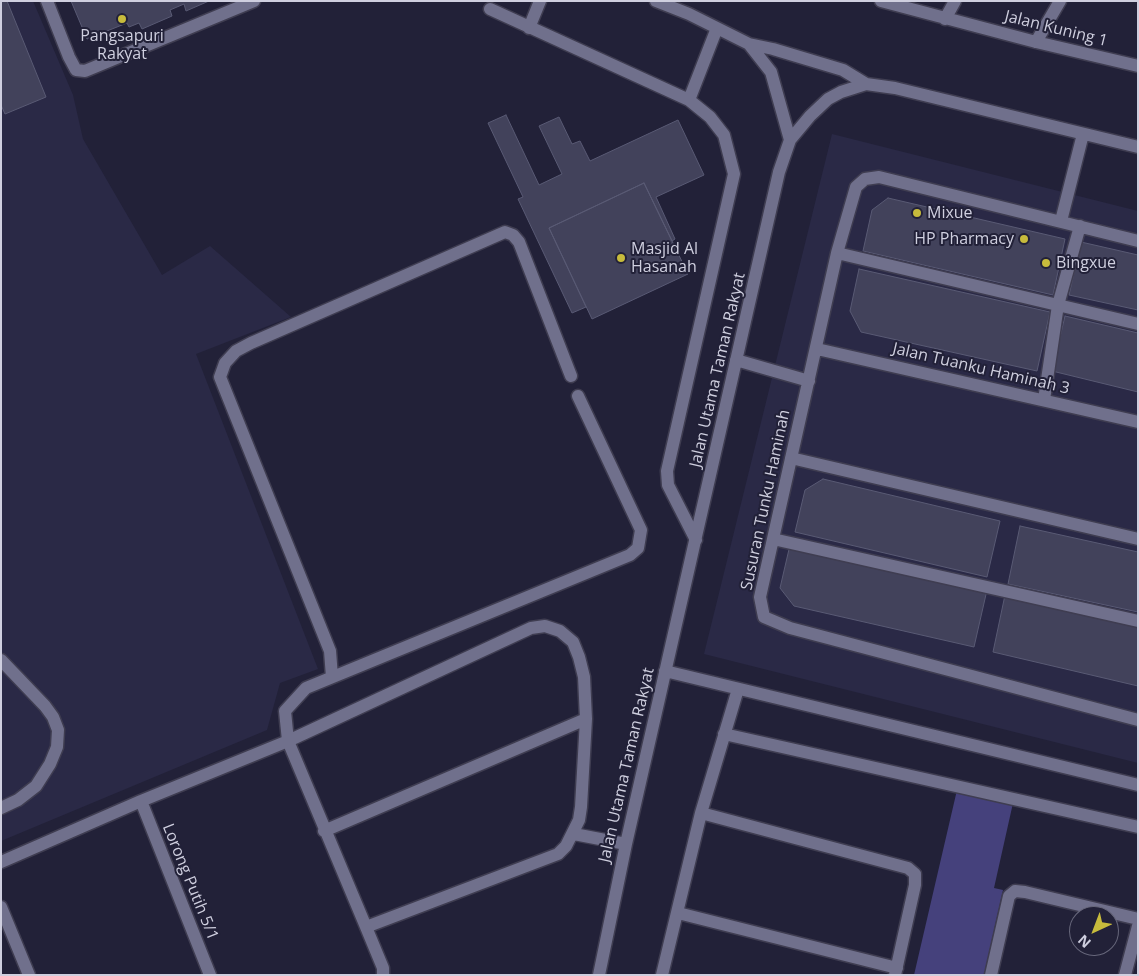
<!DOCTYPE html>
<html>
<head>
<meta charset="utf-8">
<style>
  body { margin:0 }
  #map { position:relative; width:1139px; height:976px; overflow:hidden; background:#222138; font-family:"Open Sans",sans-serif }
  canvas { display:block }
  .frame { position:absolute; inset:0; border:2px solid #cfcfdf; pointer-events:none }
  .north { position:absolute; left:1069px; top:906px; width:50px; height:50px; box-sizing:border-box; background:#222138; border:1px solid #67677b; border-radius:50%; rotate:223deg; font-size:14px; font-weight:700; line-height:20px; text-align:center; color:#cfcfdf }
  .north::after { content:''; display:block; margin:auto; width:18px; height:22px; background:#c7bb3c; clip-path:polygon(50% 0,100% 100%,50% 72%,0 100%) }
</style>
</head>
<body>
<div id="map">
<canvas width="1139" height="976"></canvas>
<div class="frame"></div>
<div class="north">N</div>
</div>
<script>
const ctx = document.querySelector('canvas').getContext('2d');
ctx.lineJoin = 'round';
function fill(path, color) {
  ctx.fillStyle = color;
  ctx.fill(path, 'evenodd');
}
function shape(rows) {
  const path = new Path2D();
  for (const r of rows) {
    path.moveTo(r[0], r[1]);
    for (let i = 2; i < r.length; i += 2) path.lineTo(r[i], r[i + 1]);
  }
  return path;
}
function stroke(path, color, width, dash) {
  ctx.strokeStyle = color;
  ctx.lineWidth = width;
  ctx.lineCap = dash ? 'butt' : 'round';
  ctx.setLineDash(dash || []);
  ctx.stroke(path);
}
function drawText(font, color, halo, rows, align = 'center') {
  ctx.font = font + ' "Open Sans",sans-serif';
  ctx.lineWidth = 4;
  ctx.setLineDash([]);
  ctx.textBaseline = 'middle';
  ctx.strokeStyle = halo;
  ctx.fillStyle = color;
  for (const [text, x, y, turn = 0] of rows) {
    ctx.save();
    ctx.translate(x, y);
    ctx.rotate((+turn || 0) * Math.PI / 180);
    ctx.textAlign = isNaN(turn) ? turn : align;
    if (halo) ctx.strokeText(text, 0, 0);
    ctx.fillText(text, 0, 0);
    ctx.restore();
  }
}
fill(shape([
  [1,1,33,1,73,95,83,139,162,275,210,246,291,317,196,354,318,669,280,683,267,730,1,841],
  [832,134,1138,211,1138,763,704,654]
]), '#2a2946');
fill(shape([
  [957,790,1013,803,994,888,1003,890,984,975,914,975]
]), '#45417c');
const building = shape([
  [1,1,7,1,46,97,5,114,1,105,1,1],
  [71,1,209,1,186,11,184,4,170,10,172,16,142,29,139,23,129,27,127,23,87,39,71,1],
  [506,115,539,185,562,174,539,126,559,117,572,144,580,141,590,161,678,120,704,175,656,197,675,239,672,241,644,183,549,228,586,307,572,313,518,199,523,197,488,123,506,115],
  [644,183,688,274,592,319,549,228,644,183],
  [888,198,1065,239,1053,295,863,251,872,210,888,198],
  [1081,242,1138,255,1138,310,1069,295,1081,242],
  [859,269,1050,312,1037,371,861,332,850,311,859,269],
  [1065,316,1138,333,1138,392,1052,371,1065,316],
  [823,479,1000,521,987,577,795,532,805,490,823,479],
  [1020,526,1138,552,1138,612,1008,584,1020,526],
  [790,545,987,590,974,647,794,606,780,588,790,545],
  [1005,595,1138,627,1138,686,993,652,1005,595]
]);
fill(building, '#42425b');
stroke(building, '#595a74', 1);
const minor = shape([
  [47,1,69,57,76,70,85,71,254,1],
  [656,1,689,14,749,44,773,49,843,70,866,84],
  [881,1,1036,42,1138,66],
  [490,9,689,100,710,117,724,135,734,174,667,471,668,485,696,540],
  [945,19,955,1],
  [529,28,540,1],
  [1036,42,1060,1],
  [749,44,771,72,790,140],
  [689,100,717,28],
  [1061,221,1083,134],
  [1138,241,879,177,865,179,856,187,837,253,760,597,764,617,790,628,1138,720],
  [837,253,1138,324],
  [817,349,1138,422],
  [736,360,809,381],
  [1044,400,1058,305,1080,226],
  [791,458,1138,539],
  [773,539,1138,621],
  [1,660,45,706,53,717,58,730,57,747,50,764,36,786,18,800,1,808],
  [665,671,1138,785],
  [332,677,330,651,220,377,225,363,236,351,251,343,505,232,513,235,519,242,571,376],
  [724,734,1138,827],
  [141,801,210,975],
  [701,813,908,868,915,874,915,885,895,975],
  [324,831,586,719],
  [574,834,626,844],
  [1,862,141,801,288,741,531,628,545,626,560,631,573,642,579,657,584,677,586,719,581,807,579,820,566,846,558,854,366,927],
  [1,907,29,975],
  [678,913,897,968],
  [383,975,383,968,366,927,288,741,285,711,306,688,630,555,638,548,641,530,578,396],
  [599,975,626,844,779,172,790,140,810,116,828,99,841,92,866,84,895,88,1138,147],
  [662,975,701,813,738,689],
  [991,975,1009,896,1015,891,1025,892,1138,919],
  [1125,975,1138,926]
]);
stroke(minor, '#3f3d51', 15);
stroke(minor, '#70708c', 12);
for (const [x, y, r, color] of [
  [122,19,5,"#c7bb3c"],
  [917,213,5,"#c7bb3c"],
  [1024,239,5,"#c7bb3c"],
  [621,258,5,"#c7bb3c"],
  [1046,263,5,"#c7bb3c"]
]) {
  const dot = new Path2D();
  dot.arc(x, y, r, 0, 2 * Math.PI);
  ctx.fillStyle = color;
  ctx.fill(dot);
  stroke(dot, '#222138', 2);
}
drawText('16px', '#cfcfdf', '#222138', [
  ["Jalan Kuning 1",1056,29,14],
  ["Jalan Tuanku Haminah 3",981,369,13],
  ["Jalan Utama Taman Rakyat",718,370,-77],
  ["Susuran Tunku Haminah",766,500,-78],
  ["Jalan Utama Taman Rakyat",627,765,-77],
  ["Lorong Putih 5/1",190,882,68]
]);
drawText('16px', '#cfcfdf', '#222138', [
  ["Pangsapuri",122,36,"center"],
  ["Rakyat",122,54,"center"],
  ["Mixue",927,213],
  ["HP Pharmacy",1014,239,"right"],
  ["Masjid Al",631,249],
  ["Hasanah",631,267],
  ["Bingxue",1056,263]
], 'left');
</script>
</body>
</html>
